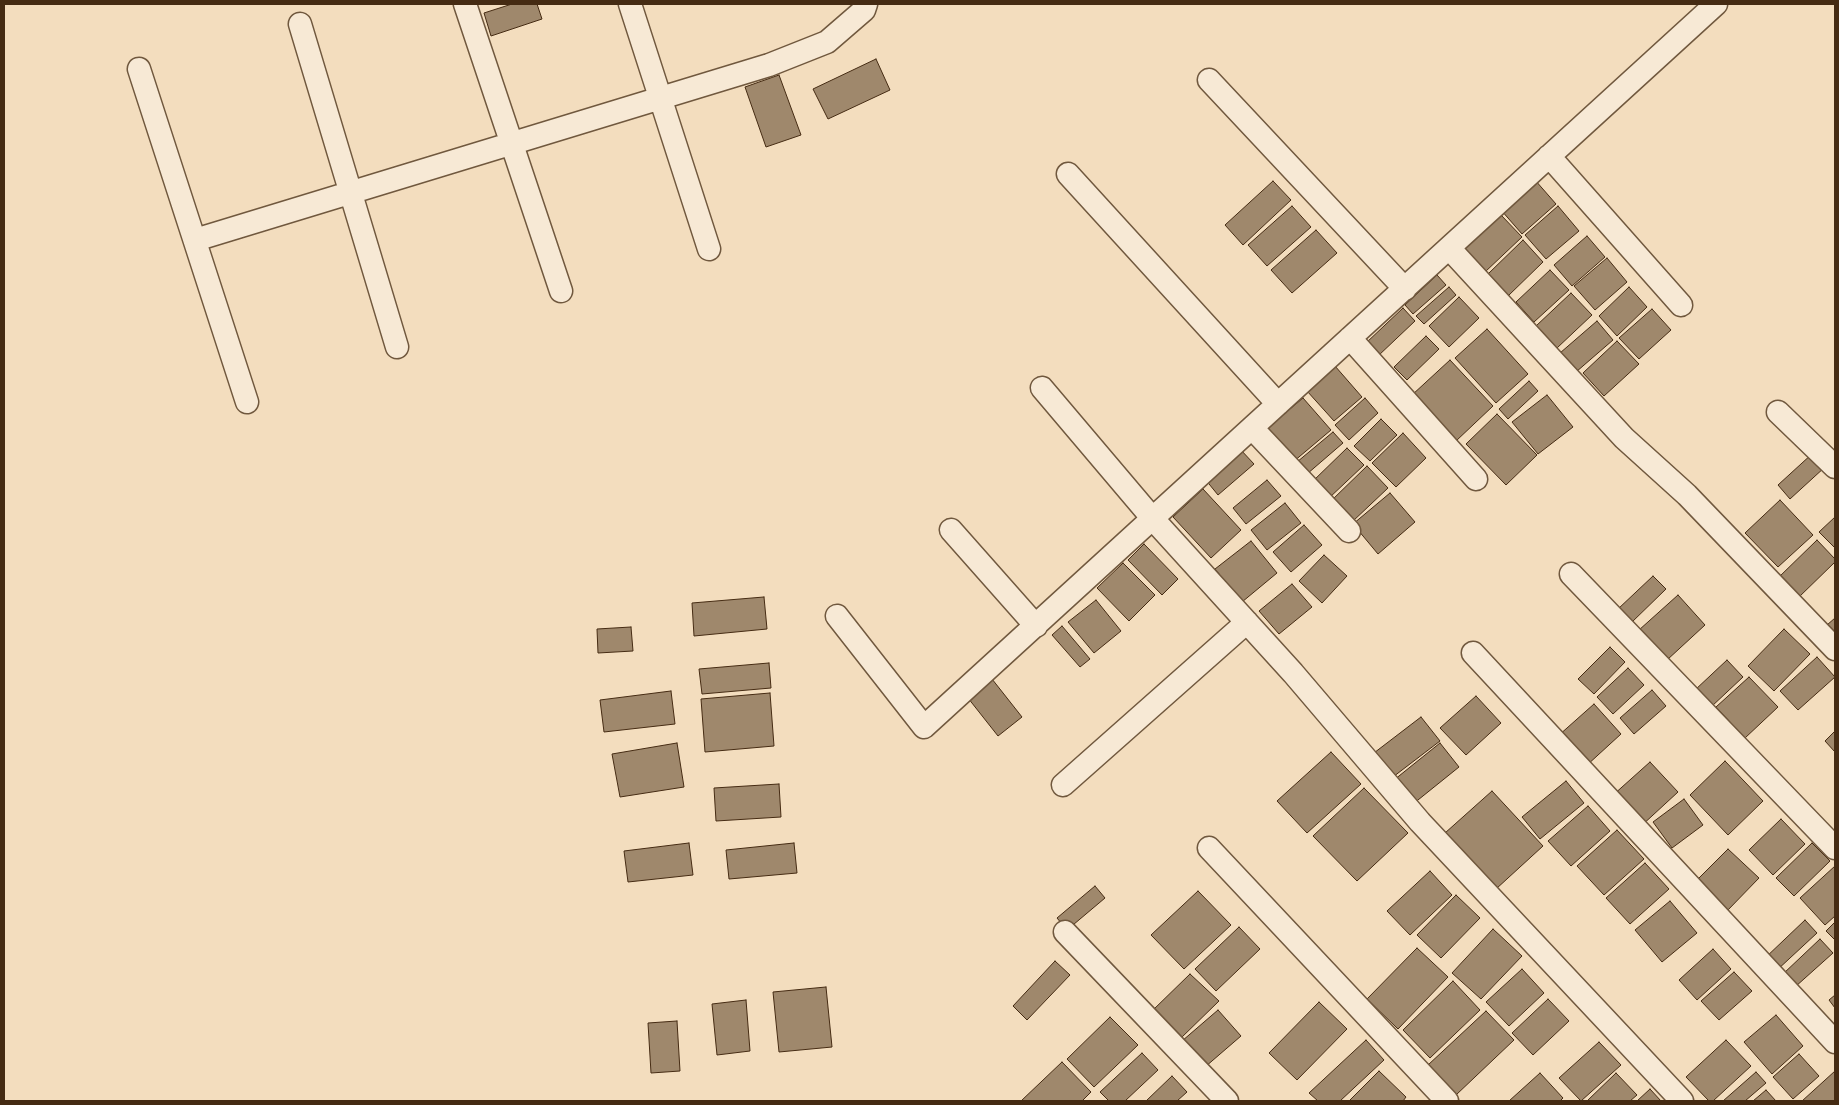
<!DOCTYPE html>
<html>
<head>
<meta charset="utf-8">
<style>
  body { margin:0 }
  #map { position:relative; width:1839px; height:1105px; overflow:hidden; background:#f3ddbe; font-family:"Gentium Book Plus",serif }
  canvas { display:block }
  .frame { position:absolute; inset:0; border:5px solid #452b13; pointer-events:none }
</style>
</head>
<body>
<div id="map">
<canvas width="1839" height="1105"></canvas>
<div class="frame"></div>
</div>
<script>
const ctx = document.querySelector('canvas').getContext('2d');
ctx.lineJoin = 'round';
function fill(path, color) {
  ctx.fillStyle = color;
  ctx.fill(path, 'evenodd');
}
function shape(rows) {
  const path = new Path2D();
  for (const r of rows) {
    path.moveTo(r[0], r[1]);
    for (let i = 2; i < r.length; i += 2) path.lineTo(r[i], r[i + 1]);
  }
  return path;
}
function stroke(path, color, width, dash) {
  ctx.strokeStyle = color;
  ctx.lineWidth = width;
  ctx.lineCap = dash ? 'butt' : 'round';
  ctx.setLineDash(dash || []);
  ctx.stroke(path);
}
const building = shape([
  [512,4,537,4,542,19,491,36,484,13,512,4],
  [876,59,890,90,828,119,813,89,876,59],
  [779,75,801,135,766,147,745,87,779,75],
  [1535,180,1556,204,1522,234,1501,210,1535,180],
  [1273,181,1291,200,1243,245,1225,225,1273,181],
  [1292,206,1311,227,1267,266,1248,245,1292,206],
  [1558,206,1579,231,1546,259,1525,235,1558,206],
  [1501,215,1522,237,1485,272,1464,249,1501,215],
  [1316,230,1337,253,1292,293,1271,270,1316,230],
  [1587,236,1605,257,1572,286,1554,265,1587,236],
  [1523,240,1543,262,1508,296,1488,274,1523,240],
  [1607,258,1627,282,1595,310,1574,286,1607,258],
  [1550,270,1569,290,1534,322,1516,302,1550,270],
  [1437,275,1446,285,1413,314,1405,305,1437,275],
  [1449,287,1456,295,1424,324,1416,316,1449,287],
  [1629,287,1647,307,1617,336,1599,316,1629,287],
  [1571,293,1592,315,1557,348,1536,326,1571,293],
  [1459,297,1479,318,1449,347,1429,326,1459,297],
  [1403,308,1415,321,1378,356,1366,343,1403,308],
  [1652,309,1671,330,1639,359,1619,338,1652,309],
  [1597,321,1613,340,1576,372,1560,353,1597,321],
  [1487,329,1528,374,1496,403,1455,358,1487,329],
  [1426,336,1439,349,1407,380,1394,367,1426,336],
  [1617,341,1639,364,1604,396,1583,373,1617,341],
  [1450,360,1493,406,1456,441,1412,395,1450,360],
  [1335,366,1362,397,1334,421,1307,391,1335,366],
  [1529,381,1538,391,1508,419,1499,409,1529,381],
  [1547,395,1573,427,1538,454,1512,422,1547,395],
  [1303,398,1331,430,1293,462,1265,430,1303,398],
  [1365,398,1378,413,1349,440,1335,425,1365,398],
  [1497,414,1537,455,1506,485,1466,444,1497,414],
  [1381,419,1397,435,1370,461,1354,446,1381,419],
  [1333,432,1343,443,1307,474,1297,462,1333,432],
  [1403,433,1426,458,1396,487,1372,463,1403,433],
  [1347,448,1364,465,1328,499,1312,482,1347,448],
  [1240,449,1254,464,1218,495,1205,479,1240,449],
  [1813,453,1825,467,1790,499,1778,485,1813,453],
  [1367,466,1388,488,1352,522,1331,501,1367,466],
  [1267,480,1281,496,1246,524,1233,508,1267,480],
  [1203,489,1241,530,1211,558,1173,517,1203,489],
  [1390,493,1415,522,1378,554,1353,524,1390,493],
  [1780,500,1813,535,1778,567,1745,533,1780,500],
  [1285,503,1301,523,1267,550,1251,530,1285,503],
  [1835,517,1835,548,1819,532,1835,517],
  [1304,525,1322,545,1291,572,1273,552,1304,525],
  [1817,540,1835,559,1835,562,1798,598,1778,578,1817,540],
  [1251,541,1277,573,1242,602,1215,569,1251,541],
  [1144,544,1178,579,1162,595,1128,560,1144,544],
  [1324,555,1347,576,1322,603,1299,581,1324,555],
  [1123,563,1155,595,1129,621,1097,588,1123,563],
  [1653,576,1666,589,1631,623,1618,609,1653,576],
  [1292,584,1312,607,1279,634,1259,611,1292,584],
  [1678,595,1705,625,1667,660,1639,630,1678,595],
  [764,597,767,629,694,636,692,603,764,597],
  [1096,600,1121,631,1094,653,1068,622,1096,600],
  [1835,618,1835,635,1827,625,1835,618],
  [1062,626,1090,659,1080,667,1052,635,1062,626],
  [631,627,633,651,598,653,597,629,631,627],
  [1784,629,1810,654,1774,691,1748,666,1784,629],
  [1610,647,1625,662,1594,694,1578,679,1610,647],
  [1817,657,1835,677,1798,710,1780,691,1817,657],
  [1727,660,1743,677,1711,707,1695,690,1727,660],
  [769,663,771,688,702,694,699,669,769,663],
  [1628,668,1644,685,1613,714,1597,697,1628,668],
  [1749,677,1778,707,1745,738,1716,707,1749,677],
  [992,679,1022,717,998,736,968,698,992,679],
  [1652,690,1666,706,1634,734,1620,718,1652,690],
  [671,691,675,724,604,732,600,700,671,691],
  [770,693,774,746,705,752,701,699,770,693],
  [1476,696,1501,723,1466,755,1440,728,1476,696],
  [1594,704,1621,734,1586,766,1558,736,1594,704],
  [1421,717,1440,741,1389,780,1370,756,1421,717],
  [1835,731,1835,752,1825,741,1835,731],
  [677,743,684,787,620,797,612,754,677,743],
  [1440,743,1459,767,1413,804,1394,780,1440,743],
  [1331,752,1361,784,1307,833,1277,801,1331,752],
  [1725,761,1763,801,1728,835,1690,795,1725,761],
  [1650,762,1678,792,1640,827,1612,796,1650,762],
  [1566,781,1584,803,1540,839,1522,817,1566,781],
  [779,784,781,817,716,821,714,788,779,784],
  [1364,788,1408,833,1357,881,1313,836,1364,788],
  [1492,791,1543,846,1496,889,1445,833,1492,791],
  [1684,799,1703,825,1672,848,1653,822,1684,799],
  [1588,806,1610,831,1571,866,1548,841,1588,806],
  [1781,819,1805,844,1773,875,1749,850,1781,819],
  [1617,830,1644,859,1604,895,1577,866,1617,830],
  [689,843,693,875,628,882,624,851,689,843],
  [794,843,797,873,729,879,726,850,794,843],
  [1812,843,1830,861,1794,896,1776,878,1812,843],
  [1728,849,1759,878,1726,912,1695,882,1728,849],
  [1645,863,1669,889,1630,924,1606,898,1645,863],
  [1835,866,1835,916,1825,925,1800,898,1835,866],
  [1430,871,1452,895,1410,935,1387,911,1430,871],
  [1095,886,1105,898,1067,930,1057,918,1095,886],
  [1198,891,1231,925,1184,969,1151,935,1198,891],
  [1456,895,1480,918,1441,958,1417,935,1456,895],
  [1670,901,1697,933,1662,962,1635,930,1670,901],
  [1805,920,1817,933,1776,971,1764,959,1805,920],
  [1835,922,1835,940,1826,931,1835,922],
  [1239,927,1260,949,1216,991,1195,969,1239,927],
  [1493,929,1522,956,1481,999,1452,973,1493,929],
  [1820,939,1833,953,1795,987,1783,974,1820,939],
  [1417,948,1448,977,1398,1029,1367,999,1417,948],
  [1713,949,1731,969,1697,1000,1679,980,1713,949],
  [1055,961,1070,975,1027,1020,1013,1006,1055,961],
  [1522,969,1544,993,1509,1026,1486,1002,1522,969],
  [1734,972,1752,991,1719,1020,1701,1001,1734,972],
  [1190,974,1219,1001,1180,1039,1152,1011,1190,974],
  [1453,981,1480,1010,1430,1058,1403,1030,1453,981],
  [826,987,832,1047,779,1052,773,992,826,987],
  [1835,995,1835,1008,1829,1000,1835,995],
  [1548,999,1569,1021,1533,1055,1512,1033,1548,999],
  [746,1000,750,1051,717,1055,712,1004,746,1000],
  [1319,1002,1347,1029,1297,1080,1269,1053,1319,1002],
  [1218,1010,1241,1036,1205,1067,1182,1041,1218,1010],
  [1486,1011,1514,1040,1456,1095,1428,1065,1486,1011],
  [1776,1015,1803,1046,1772,1074,1744,1042,1776,1015],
  [1110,1017,1138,1045,1094,1087,1067,1059,1110,1017],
  [677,1021,680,1071,651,1073,648,1023,677,1021],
  [1366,1040,1384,1060,1340,1101,1318,1101,1309,1093,1366,1040],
  [1726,1040,1751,1066,1713,1101,1709,1101,1686,1077,1726,1040],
  [1599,1042,1621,1065,1581,1101,1559,1078,1599,1042],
  [1142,1053,1158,1070,1125,1101,1109,1101,1100,1092,1142,1053],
  [1799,1054,1819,1076,1793,1099,1773,1077,1799,1054],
  [1062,1062,1091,1092,1082,1101,1021,1101,1062,1062],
  [1379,1071,1406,1097,1403,1101,1349,1101,1379,1071],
  [1835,1071,1835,1101,1802,1101,1835,1071],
  [1756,1072,1766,1083,1745,1101,1723,1101,1756,1072],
  [1540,1073,1563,1098,1560,1101,1509,1101,1540,1073],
  [1616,1073,1637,1095,1630,1101,1587,1101,1616,1073],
  [1172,1076,1187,1092,1177,1101,1146,1101,1172,1076],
  [1650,1089,1661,1101,1637,1101,1650,1089],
  [1766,1090,1776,1101,1753,1101,1766,1090]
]);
fill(building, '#9f886c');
stroke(building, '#452b13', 1);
const minor = shape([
  [465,4,561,291],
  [630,4,709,249],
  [300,24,397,347],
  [139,69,247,402],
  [1209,80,1405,289],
  [1549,156,1681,305],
  [1068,174,1278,404],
  [195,240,769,65,827,42,864,10,866,4],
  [1449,248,1624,438,1687,495,1835,649],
  [1350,338,1476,479],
  [1042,388,1153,519,1293,673,1420,822,1682,1101],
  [1778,412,1835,467],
  [1252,428,1349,531],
  [951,530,1036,626],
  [1571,574,1835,848],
  [837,616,924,727,1716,4],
  [1473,653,1835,1042],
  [1063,785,1247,622],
  [1209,848,1447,1101],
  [1065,932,1227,1101]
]);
stroke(minor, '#70583e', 25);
stroke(minor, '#f7e9d5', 22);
</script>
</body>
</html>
